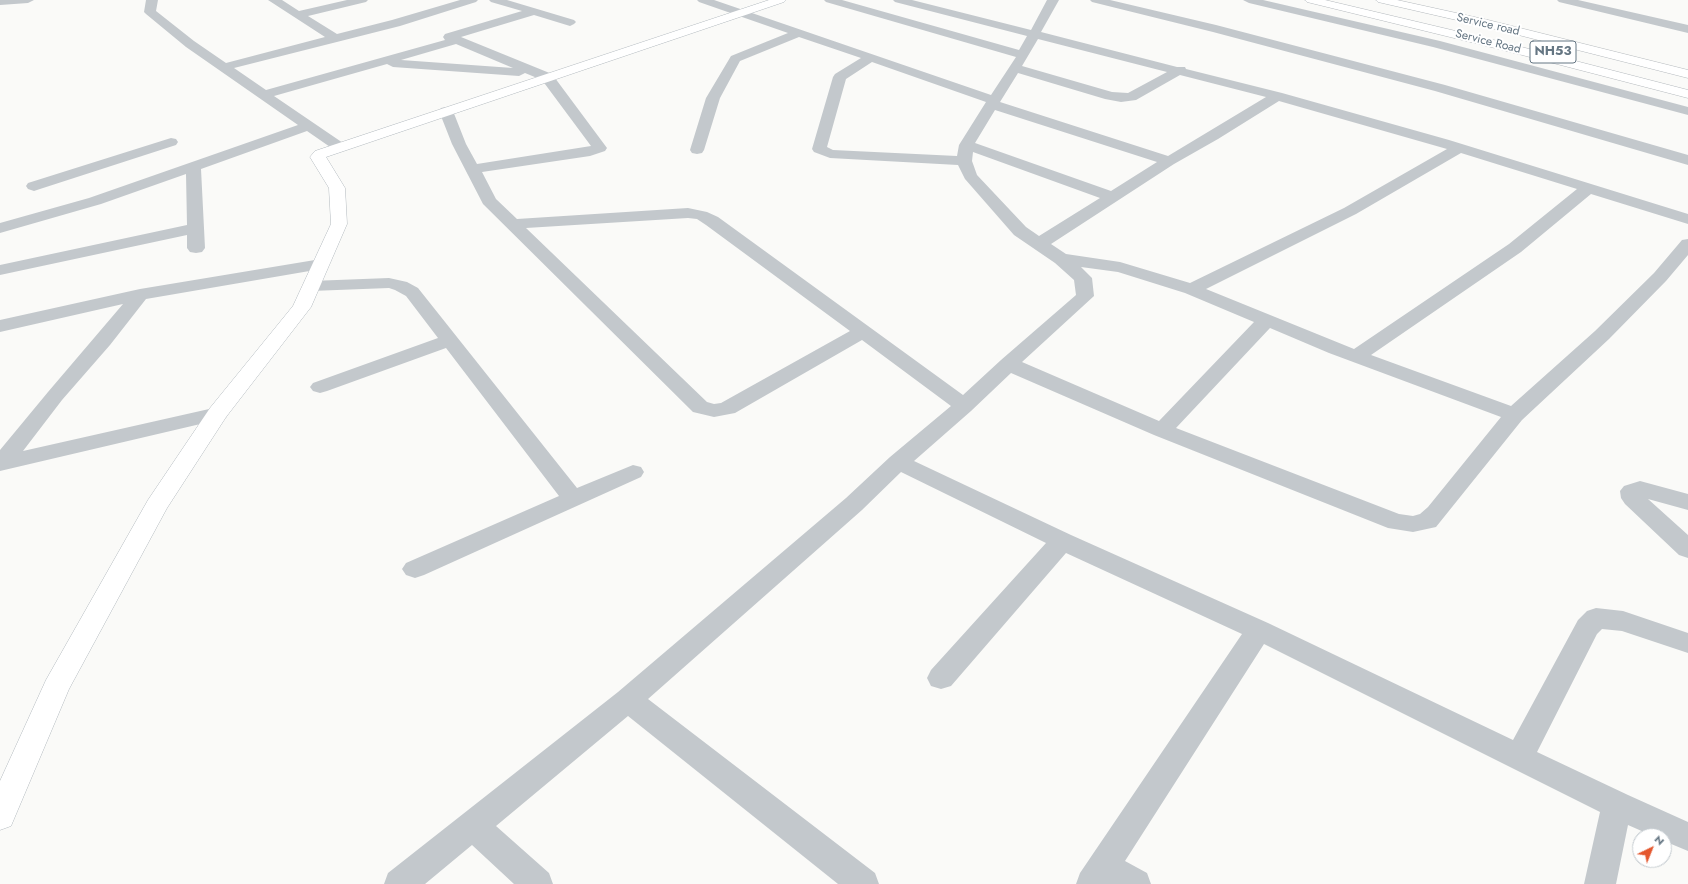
<!DOCTYPE html>
<html>
<head>
<meta charset="utf-8">
<style>
  body { margin:0 }
  #map { position:relative; width:1688px; height:884px; overflow:hidden; background:#fafaf8; font-family:Jost,sans-serif }
  canvas { display:block }
  .north { position:absolute; left:1632px; top:828px; width:40px; height:40px; box-sizing:border-box; background:#fff; border:1px solid #c1c8cd; border-radius:50%; rotate:43deg; font-size:11px; font-weight:700; line-height:16px; text-align:center; color:#657683 }
  .north::after { content:''; display:block; margin:auto; width:14px; height:18px; background:#e4572e; clip-path:polygon(50% 0,100% 100%,50% 72%,0 100%) }
</style>
</head>
<body>
<div id="map">
<canvas width="1688" height="884"></canvas>
<div class="north">N</div>
</div>
<script>
const ctx = document.querySelector('canvas').getContext('2d');
ctx.lineJoin = 'round';
function shape(rows) {
  const path = new Path2D();
  for (const r of rows) {
    path.moveTo(r[0], r[1]);
    for (let i = 2; i < r.length; i += 2) path.lineTo(r[i], r[i + 1]);
  }
  return path;
}
function stroke(path, color, width, dash) {
  ctx.strokeStyle = color;
  ctx.lineWidth = width;
  ctx.lineCap = dash ? 'butt' : 'round';
  ctx.setLineDash(dash || []);
  ctx.stroke(path);
}
function fill(path, color) {
  ctx.fillStyle = color;
  ctx.fill(path, 'evenodd');
}
function drawText(font, color, halo, rows, align = 'center') {
  ctx.font = font + ' Jost,sans-serif';
  ctx.lineWidth = 4;
  ctx.setLineDash([]);
  ctx.textBaseline = 'middle';
  ctx.strokeStyle = halo;
  ctx.fillStyle = color;
  for (const [text, x, y, turn = 0] of rows) {
    ctx.save();
    ctx.translate(x, y);
    ctx.rotate((+turn || 0) * Math.PI / 180);
    ctx.textAlign = isNaN(turn) ? turn : align;
    if (halo) ctx.strokeText(text, 0, 0);
    ctx.fillText(text, 0, 0);
    ctx.restore();
  }
}
const secondary = shape([
  [769,0,786,0,784,2,326,157,345,188,347,224,311,307,226,417,167,508,69,689,11,826,0,830,0,781,46,680,148,500,210,408,293,306,331,224,329,188,310,157,315,151,769,0]
]);
const highway = shape([
  [1305,0,1325,0,1502,42,1688,90,1688,98,1499,49,1307,2,1305,0],
  [1376,0,1397,0,1488,20,1688,70,1688,78,1487,27,1378,2,1376,0]
]);
stroke(secondary, '#b3babf', 1);
stroke(highway, '#b4b9bd', 1);
fill(shape([
  [0,0,34,0,28,3,0,5,0,0],
  [146,0,158,0,156,11,194,41,226,63,325,37,268,0,282,0,299,11,347,0,368,0,366,2,308,16,337,34,392,20,460,0,478,0,476,2,400,26,234,68,266,90,445,40,443,37,445,34,522,11,491,2,489,0,507,0,574,20,576,22,574,24,570,26,534,15,461,37,552,74,607,148,605,151,590,156,482,172,496,199,517,219,688,208,707,212,718,217,963,395,1001,360,1076,295,1074,280,1055,263,1014,235,965,179,958,165,830,158,814,152,812,149,833,77,835,74,861,58,799,37,740,61,720,98,704,150,702,153,697,154,692,153,690,150,706,98,731,56,788,33,699,2,697,0,714,0,991,95,1016,57,826,2,824,0,842,0,1019,50,1027,36,895,2,893,0,912,0,1031,30,1047,0,1059,0,1041,32,1177,67,1185,67,1186,69,1282,93,1449,140,1688,214,1688,224,1591,194,1521,252,1371,355,1511,406,1595,331,1654,273,1682,240,1688,239,1688,255,1666,281,1609,339,1522,420,1436,527,1413,532,1388,528,1154,435,1011,373,971,411,914,461,1071,535,1268,623,1513,740,1578,620,1587,611,1596,608,1623,611,1688,633,1688,653,1622,631,1602,629,1597,634,1537,752,1628,795,1688,822,1688,851,1664,841,1664,836,1653,836,1628,825,1616,884,1584,884,1600,812,1264,644,1125,861,1147,873,1151,884,1076,884,1080,873,1242,634,1066,553,951,686,941,689,931,686,927,678,931,670,1046,543,901,472,862,510,648,699,875,873,879,884,838,884,628,716,496,826,549,873,553,884,514,884,472,845,425,884,384,884,388,873,618,692,846,498,890,457,951,406,862,340,735,413,714,417,693,412,483,204,452,144,439,111,441,108,446,107,451,108,453,111,466,144,477,164,591,146,542,80,525,73,519,76,393,67,387,64,274,96,343,143,345,146,343,149,338,150,333,149,307,131,201,169,205,248,202,252,196,253,190,252,187,248,187,235,0,275,0,265,187,225,186,174,101,204,0,233,0,223,89,198,298,125,186,47,146,14,144,12,146,0],
  [1038,39,1167,72,1128,93,1112,92,1022,66,1038,39],
  [456,44,513,68,401,60,456,44],
  [872,62,986,102,959,145,957,156,833,150,827,147,846,79,872,62],
  [1018,73,1105,99,1121,102,1136,100,1180,75,1266,97,1168,156,1000,102,1018,73],
  [1279,101,1447,149,1344,208,1190,283,1120,262,1066,254,1051,244,1174,164,1218,139,1279,101],
  [995,110,1157,162,1111,191,975,143,995,110],
  [973,152,1100,198,1039,236,1026,227,977,175,972,161,973,152],
  [1461,153,1577,189,1509,244,1354,349,1206,289,1356,214,1461,153],
  [688,218,697,219,706,225,850,331,721,403,714,404,707,402,526,228,688,218],
  [1081,267,1118,272,1185,293,1254,322,1159,421,1022,362,1094,296,1092,278,1081,267],
  [1270,328,1329,353,1501,417,1428,507,1420,514,1413,516,1399,514,1176,428,1270,328],
  [1090,0,1110,0,1216,25,1445,85,1688,155,1688,165,1435,91,1213,32,1092,2,1090,0],
  [1243,0,1263,0,1440,41,1688,107,1688,115,1433,47,1249,3,1243,0],
  [1557,0,1578,0,1688,25,1688,33,1559,2,1557,0],
  [171,138,176,139,178,142,176,145,40,189,34,191,28,189,26,186,28,183,171,138],
  [321,259,327,260,330,264,327,268,146,299,110,345,62,400,23,451,218,407,226,408,229,413,226,418,0,471,0,450,48,392,123,304,0,332,0,320,140,289,321,259],
  [389,278,407,282,418,288,577,488,633,465,641,467,644,472,641,477,424,575,415,578,406,575,402,569,406,563,559,496,446,348,327,391,320,393,313,391,310,387,313,383,438,338,406,296,395,290,389,288,311,291,305,290,302,286,305,282,311,281,389,278],
  [1640,481,1688,494,1688,510,1648,499,1688,535,1688,558,1679,555,1625,504,1621,498,1620,491,1624,486,1640,481]
]), '#c3c8cc');
fill(secondary, '#fff');
fill(highway, '#fff');
drawText('12px', '#657683', '#fff', [
  ["Service road",1488,25,13],
  ["Service Road",1488,42,14]
]);
for (const [x, y, w] of [
  [1553,52,46]
]) {
  const box = new Path2D();
  box.roundRect(x - w / 2, y - 11, w, 22, 3);
  ctx.fillStyle = '#fff';
  ctx.fill(box);
  stroke(box, '#657683', 1);
}
drawText('bold 13px', '#657683', null, [
  ["NH53",1553,52]
]);
</script>
</body>
</html>
